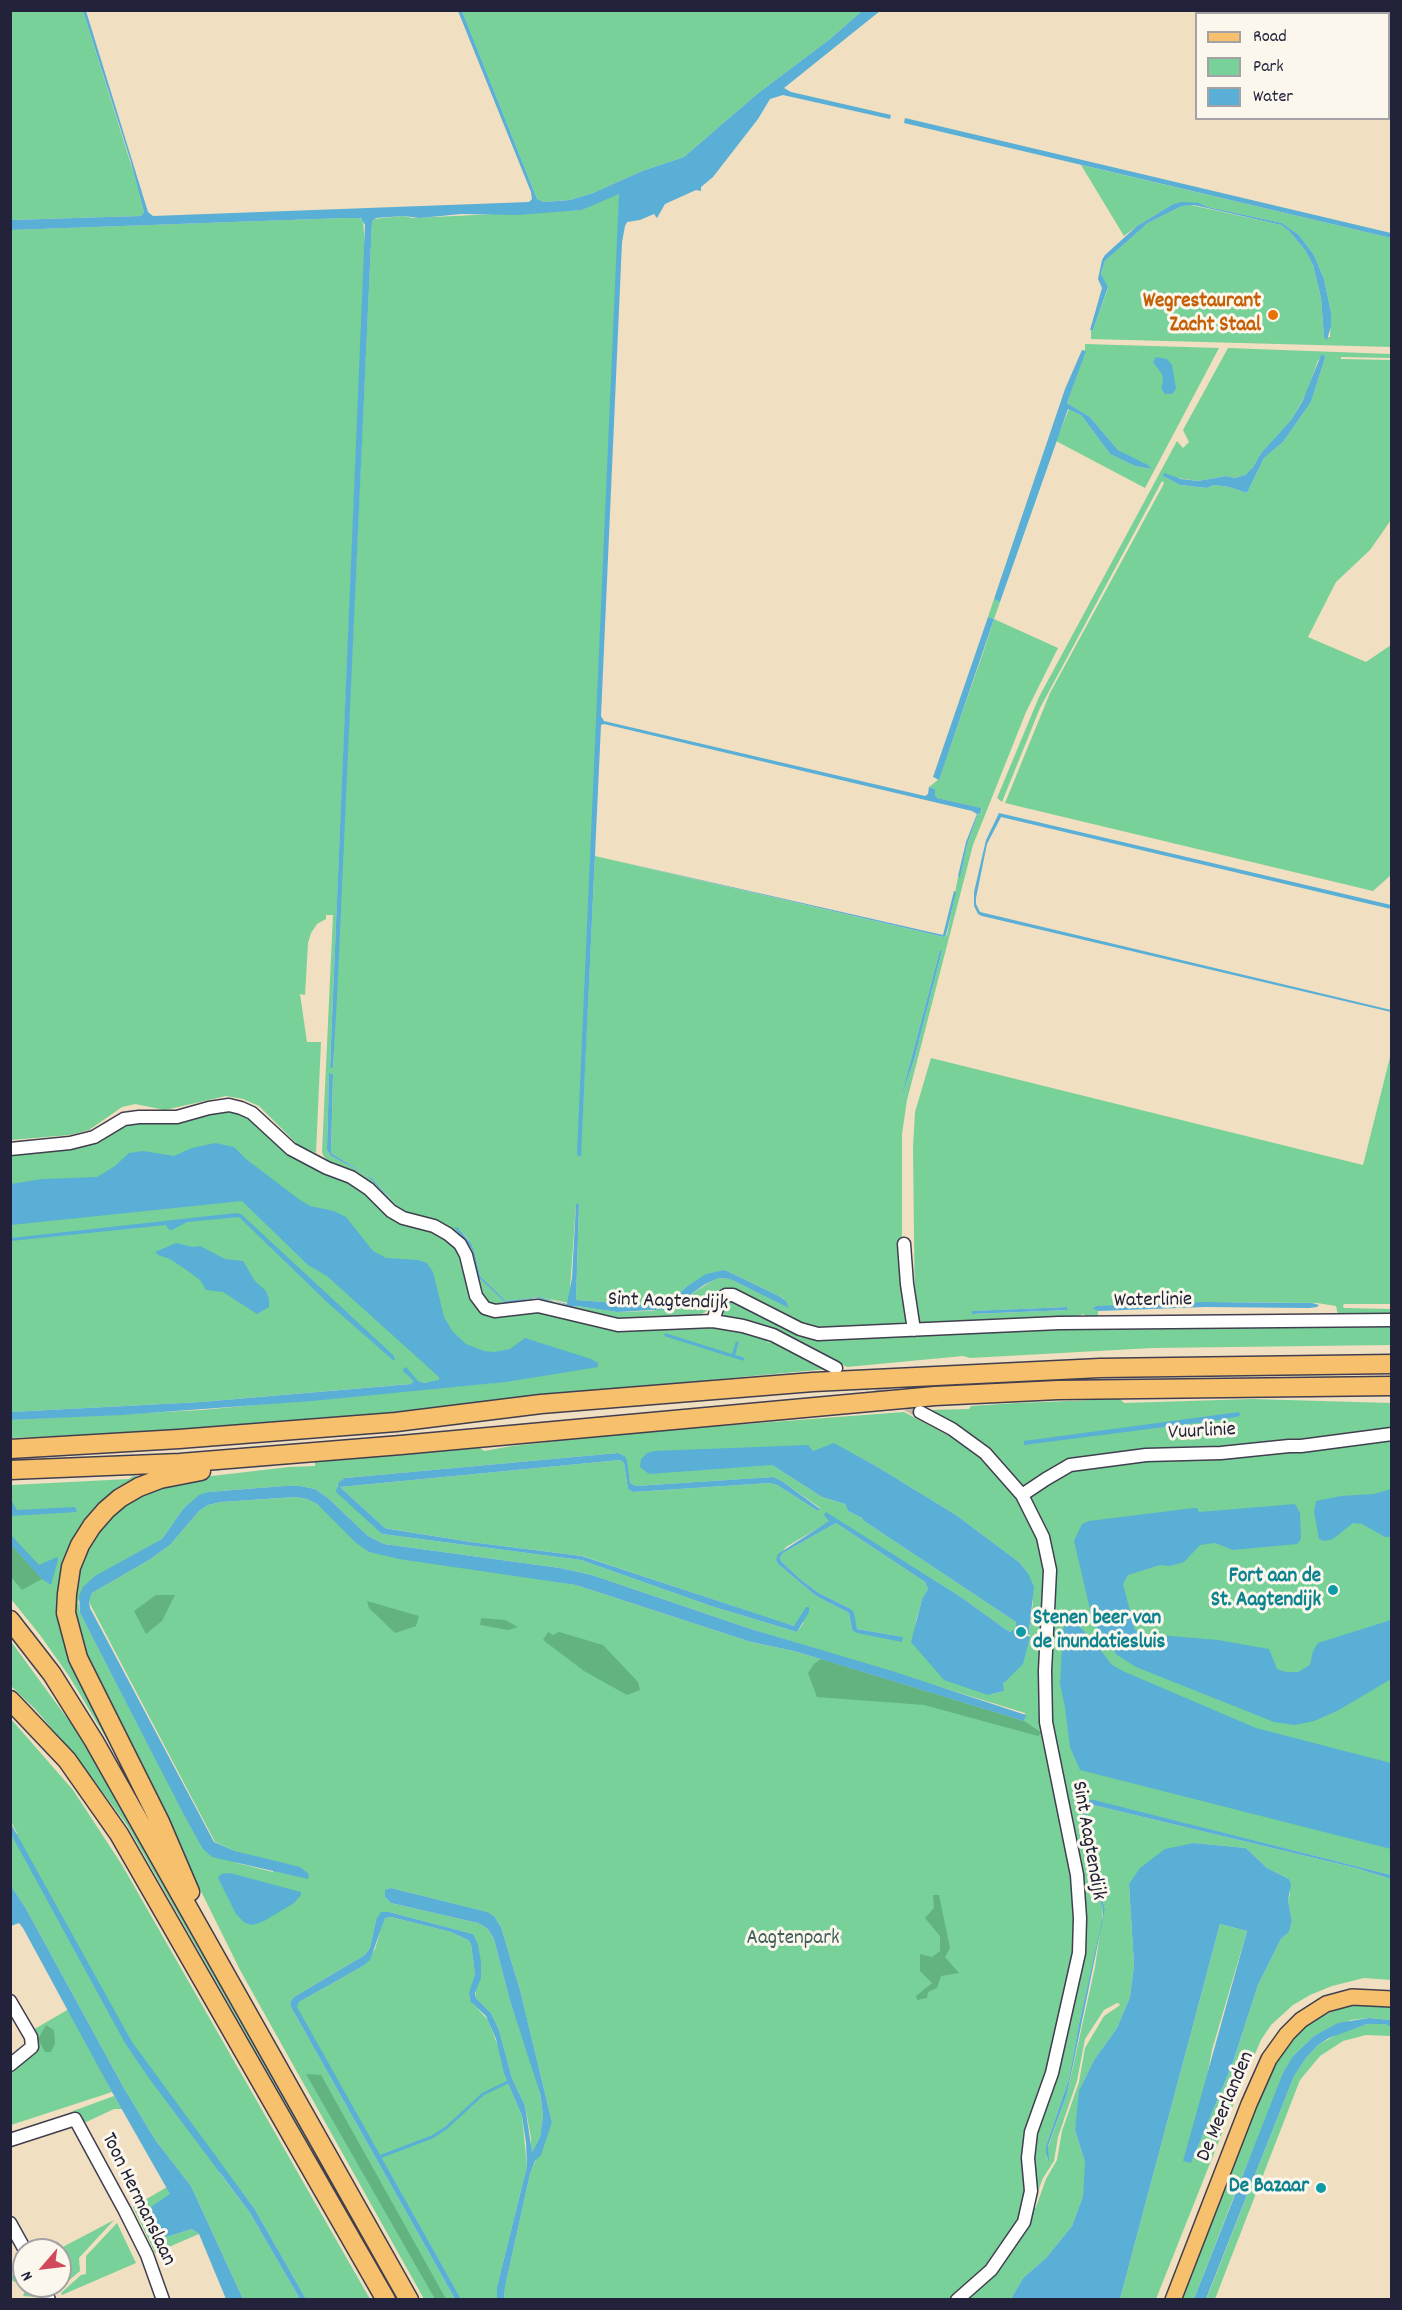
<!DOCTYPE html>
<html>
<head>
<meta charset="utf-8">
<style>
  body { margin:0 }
  #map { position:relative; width:1402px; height:2310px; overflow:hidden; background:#f1dfc1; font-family:Dekko,sans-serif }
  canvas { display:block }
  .frame { position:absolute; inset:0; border:12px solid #22223b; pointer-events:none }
  .legend { position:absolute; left:1195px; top:12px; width:195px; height:108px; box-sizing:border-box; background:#fbf7ec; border:2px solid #a4a2a5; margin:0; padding:8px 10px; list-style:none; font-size:18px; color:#22223b }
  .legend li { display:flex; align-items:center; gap:12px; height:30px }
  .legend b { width:30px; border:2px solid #a4a2a5 }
  .north { position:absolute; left:12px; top:2238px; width:60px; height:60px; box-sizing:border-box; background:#fbf7ec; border:2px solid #a4a2a5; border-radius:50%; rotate:242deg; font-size:16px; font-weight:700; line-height:24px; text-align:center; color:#22223b }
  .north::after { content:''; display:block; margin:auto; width:21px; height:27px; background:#d1495b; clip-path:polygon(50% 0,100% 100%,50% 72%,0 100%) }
</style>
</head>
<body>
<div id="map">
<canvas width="1402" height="2310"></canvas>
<div class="frame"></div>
<ul class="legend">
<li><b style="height:8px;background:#f7c06c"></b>Road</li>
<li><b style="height:16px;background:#78d198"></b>Park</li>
<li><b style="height:16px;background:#59afd5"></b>Water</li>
</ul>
<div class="north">N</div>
</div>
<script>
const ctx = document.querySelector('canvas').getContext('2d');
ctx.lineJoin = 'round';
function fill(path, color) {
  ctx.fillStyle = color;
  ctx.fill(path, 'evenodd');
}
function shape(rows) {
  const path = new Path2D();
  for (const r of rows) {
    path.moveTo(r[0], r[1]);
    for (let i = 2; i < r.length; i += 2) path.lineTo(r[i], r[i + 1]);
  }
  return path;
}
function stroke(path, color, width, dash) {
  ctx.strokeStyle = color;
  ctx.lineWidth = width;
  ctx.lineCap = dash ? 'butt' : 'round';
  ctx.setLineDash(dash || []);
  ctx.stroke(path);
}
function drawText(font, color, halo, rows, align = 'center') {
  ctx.font = font + ' Dekko,sans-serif';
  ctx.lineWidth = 6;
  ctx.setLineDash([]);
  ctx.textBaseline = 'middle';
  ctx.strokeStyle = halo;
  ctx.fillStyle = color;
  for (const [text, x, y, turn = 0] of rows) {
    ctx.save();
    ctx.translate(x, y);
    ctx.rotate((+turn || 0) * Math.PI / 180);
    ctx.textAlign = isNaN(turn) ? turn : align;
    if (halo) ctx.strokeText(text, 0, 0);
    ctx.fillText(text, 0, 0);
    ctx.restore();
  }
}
fill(shape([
  [10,11,83,11,134,174,144,212,141,216,11,220],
  [462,11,862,11,830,39,757,94,684,157,642,171,593,193,570,200,544,202,537,199],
  [1081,165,1391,238,1391,347,1091,339,1091,330,1093,330,1108,288,1101,274,1105,261,1148,223,1182,206,1191,205,1281,225,1289,231,1305,250,1313,265,1321,298,1324,337,1330,337,1331,312,1324,279,1314,255,1299,235,1282,223,1208,207,1199,203,1173,204,1137,226,1124,236],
  [618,193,620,198,578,1156,581,1157,581,1148,595,856,944,937,947,935,958,877,960,877,967,845,978,814,982,811,980,808,937,798,935,795,935,789,929,787,939,779,983,653,994,619,988,617,994,599,1000,602,994,619,1058,648,1026,712,973,845,907,1100,902,1134,902,1251,908,1326,820,1331,720,1293,708,1310,695,1318,644,1322,499,1309,482,1302,471,1263,444,1226,431,1219,406,1217,324,1157,322,1152,333,915,326,915,326,919,317,924,311,933,308,943,305,995,300,994,307,1042,321,1042,316,1153,299,1146,259,1106,243,1099,226,1096,165,1110,135,1104,122,1107,89,1130,70,1135,11,1140,10,230,345,218,360,218,363,220,365,245,330,1066,333,1066,372,221,374,219,403,216,412,218,582,210],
  [940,950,942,951,914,1060,900,1101],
  [329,1073,333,1074,331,1153,372,1178,399,1208,367,1175,331,1156,327,1150],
  [576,1204,579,1205,576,1300,643,1305,672,1301,686,1287,725,1270,779,1296,786,1301,788,1307,730,1279,717,1278,691,1294,680,1306,650,1311,617,1312,577,1306,572,1307,545,1299,528,1299,506,1303,478,1277,472,1249,458,1228,468,1239,474,1250,480,1276,506,1301,540,1297,569,1303],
  [1085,344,1219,348,1145,488,1056,441,1069,409,1081,415,1110,454,1135,466,1152,469,1118,450,1090,417,1067,403,1085,352],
  [1228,348,1391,354,1391,358,1341,357,1341,359,1391,360,1391,520,1370,550,1336,582,1308,637,1366,662,1391,645,1391,875,1373,891,1005,803,1050,693,1161,489,1164,483,1162,481,1040,708,1002,802,997,798,1039,697,1177,441,1183,448,1189,442,1183,430],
  [1325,358,1311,402,1283,442,1264,458,1247,493,1229,487,1214,485,1207,488,1180,485,1163,476,1198,481,1226,476,1235,478,1245,475,1253,467,1261,453,1291,420,1307,392,1318,360],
  [1391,1053,1391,1304,1344,1304,1343,1306,1344,1308,1391,1309,1391,1317,1338,1315,1336,1306,1317,1303,1232,1302,1092,1307,1098,1311,1098,1318,1086,1316,1083,1314,1071,1319,923,1326,915,1320,913,1147,915,1112,931,1058,1363,1165],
  [1067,1307,1068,1310,972,1314,973,1311],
  [217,1110,238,1111,346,1179,430,1229,448,1237,461,1251,476,1304,536,1310,582,1321,710,1326,751,1332,772,1340,766,1343,772,1342,828,1369,517,1398,514,1402,326,1419,132,1433,11,1438,11,1420,201,1410,493,1383,433,1382,201,1402,11,1412,11,1154,125,1124],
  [731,1301,739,1302,754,1309,846,1338,1247,1322,1391,1324,1391,1345,1152,1348,970,1358,963,1356,847,1367,776,1329,724,1317,722,1308],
  [1120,1399,1124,1403,1252,1399,1391,1403,1391,1875,1096,1801,1083,1803,1095,1887,1103,1908,1102,1921,1105,1909,1099,1889,1086,1808,1089,1804,1356,1868,1391,1879,1391,1980,1364,1978,1332,1986,1310,1995,1293,2005,1271,2025,1261,2040,1240,2088,1156,2299,1120,2299,1220,1924,1247,1931,1212,2050,1191,2163,1232,2065,1258,1985,1281,1939,1289,1932,1292,1921,1288,1900,1290,1894,1289,1879,1267,1868,1246,1848,1194,1843,1129,1884,1134,1965,1130,1997,1117,2028,1094,2060,1083,2083,1075,2130,1085,2162,1085,2175,1083,2196,1072,2226,1046,2258,1023,2278,1011,2299,963,2299,1036,2207,1046,2179,1057,2160,1062,2131,1079,2082,1085,2048,1104,2016,1119,2006,1120,2004,1117,2003,1104,2010,1085,2039,1077,2081,1058,2137,1054,2161,1043,2178,1033,2204,1031,2150,1083,1935,1047,1702,1054,1594,1025,1488,985,1447,985,1444,929,1410,969,1409,971,1406,1017,1403],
  [1101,1926,1095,1967,1067,2094,1048,2147,1047,2162,1046,2146,1069,2079,1079,2024],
  [904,1412,955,1439,976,1454,980,1453,1018,1494,1041,1544,1045,1580,1044,1728,1042,1733,1043,1746,1048,1753,1071,1871,1075,1940,1048,2065,1023,2145,1025,2191,1019,2218,1010,2238,989,2267,951,2299,504,2299,505,2287,530,2174,552,2122,520,1990,501,1927,494,1916,486,1912,391,1888,386,1890,385,1897,391,1903,478,1923,488,1929,494,1939,510,2001,539,2087,543,2116,540,2137,531,2154,531,2138,525,2106,512,2078,499,2030,491,2013,476,1998,473,1934,389,1912,376,1920,370,1948,365,1955,294,1997,290,2002,291,2007,455,2299,424,2299,240,1970,82,1651,74,1614,75,1582,85,1552,111,1515,142,1493,186,1479,289,1467,315,1466,315,1462,480,1448,484,1451,512,1446,639,1432],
  [834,1444,876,1466,956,1515,1019,1562,1028,1573,1033,1602,1029,1631,1030,1636,1003,1685,1003,1691,993,1694,914,1637,916,1621,922,1599,928,1589,925,1582,836,1523,783,1553,780,1557,781,1561,800,1579,819,1593,851,1609,857,1629,903,1637,852,1630,849,1613,816,1596,778,1564,776,1560,786,1547,830,1521,826,1513,961,1597,1004,1628,1010,1632,1015,1630,1017,1624,1016,1622,864,1521,862,1518,848,1511,845,1504,822,1497,772,1465],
  [618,1453,625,1456,630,1483,636,1486,773,1477,782,1481,820,1508,818,1511,777,1485,770,1483,633,1492,628,1489,624,1463,620,1460,340,1487,385,1528,471,1542,583,1556,784,1623,794,1626,804,1622,797,1632,711,1606,581,1560,382,1534,337,1486,345,1478],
  [284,1486,300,1486,315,1489,328,1498,368,1536,384,1544,560,1568,592,1575,751,1629,1025,1713,1024,1721,794,1651,751,1642,576,1585,369,1552,317,1504,307,1499,295,1497,221,1502,208,1505,199,1511,170,1545,149,1560,92,1593,89,1602,215,1842,235,1851,273,1862,273,1872,237,1863,202,1848,80,1613,78,1601,162,1539,183,1509,199,1496,208,1492],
  [133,1476,147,1476,111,1499,62,1592,139,1793,69,1676,40,1635,11,1599,11,1485,129,1479],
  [10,1640,75,1729,118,1802,399,2299,397,2299,127,1825,77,1758,36,1710,11,1686],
  [11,1719,73,1790,122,1865,370,2299,306,2299,254,2208,224,2168,219,2172,250,2213,300,2299,243,2299,191,2186,156,2141,125,2090,25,1907,11,1886,10,1834,12,1836,17,1833,11,1822],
  [391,1917,451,1932,468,1940,471,1944,475,1974,469,1996,470,2000,488,2020,499,2049,504,2074,522,2116,527,2166,497,2287,497,2299,461,2299,296,2007,299,2002,363,1966,375,1949,383,1922,385,1918],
  [1362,2004,1391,2005,1391,2020,1369,2018,1351,2020,1314,2036,1293,2056,1238,2186,1194,2299,1180,2300,1274,2063,1286,2045,1299,2031,1317,2019,1339,2008],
  [69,2009,112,2092,11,2125,11,2071,38,2048,31,2031],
  [1367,2024,1385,2024,1391,2027,1391,2036,1366,2035,1343,2041,1320,2056,1300,2080,1215,2299,1206,2300,1294,2076,1306,2058,1318,2045,1340,2033],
  [114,2096,122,2109,114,2109,82,2124,73,2111],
  [167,2187,170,2194,166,2237,192,2229,199,2234,155,2253,133,2207],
  [114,2220,79,2258,80,2271,59,2289,60,2250,57,2250],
  [117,2223,136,2263,62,2295,61,2293,81,2275,86,2274,86,2256],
  [22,2269,24,2273,24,2286,31,2286,37,2297,23,2296,26,2287,11,2280,11,2275]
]), '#78d198');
fill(shape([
  [11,1545,42,1579,22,1590,11,1577],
  [156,1595,175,1595,162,1621,146,1634,134,1611],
  [367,1601,419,1616,416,1626,395,1633,369,1608],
  [481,1618,505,1620,518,1627,508,1630,480,1625],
  [548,1632,553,1635,559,1632,603,1645,638,1682,640,1690,627,1695,584,1671,543,1640],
  [821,1659,1024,1721,1042,1733,1038,1736,924,1705,817,1697,808,1673,814,1664],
  [933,1895,939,1895,950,1948,945,1957,959,1973,941,1976,937,1988,928,1992,927,1998,917,2000,916,1996,932,1983,920,1971,920,1954,932,1957,940,1951,940,1936,925,1918,934,1908],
  [46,2025,54,2030,55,2043,51,2052,45,2052,38,2039],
  [306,2074,321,2075,446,2299,435,2299]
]), '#62b380');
fill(shape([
  [83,11,86,11,148,212,153,216,529,202,532,199,531,192,458,11,462,11,537,199,544,202,570,200,593,193,642,171,684,157,757,94,830,39,862,11,880,11,784,88,791,92,891,115,890,119,783,95,770,99,758,119,713,177,701,187,701,191,696,190,665,204,657,218,654,214,640,220,627,222,625,226,622,242,601,716,604,721,925,796,928,794,929,787,935,789,935,795,937,798,981,808,981,812,978,814,967,845,960,878,958,876,966,842,977,814,972,811,604,724,601,725,581,1157,578,1156,577,1154,619,194,582,210,517,215,461,214,420,218,403,216,376,218,372,221,337,998,333,1067,330,1068,365,225,361,218,345,218,11,230,11,220,141,216,144,212,130,159],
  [905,118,1391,233,1391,238,904,123],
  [1182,202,1199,203,1208,207,1282,223,1299,235,1314,255,1324,279,1331,312,1331,326,1327,340,1324,337,1321,298,1313,265,1305,250,1289,231,1281,225,1194,205,1182,206,1148,223,1105,261,1101,274,1108,287,1093,330,1090,330,1102,288,1098,279,1102,260,1105,255,1137,226,1173,204],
  [1082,350,1086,351,1067,403,1090,417,1118,450,1148,465,1152,469,1135,466,1110,454,1081,415,1068,409,1000,602,994,599,997,590,1065,389],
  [1321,355,1324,355,1325,358,1311,402,1283,442,1264,458,1247,493,1229,487,1214,485,1207,488,1180,485,1163,476,1164,473,1181,479,1198,481,1226,476,1235,478,1245,475,1253,467,1261,453,1291,420,1303,400],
  [1156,357,1167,359,1172,365,1176,389,1172,394,1165,394,1161,388,1163,382,1162,374,1153,362],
  [988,617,994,619,939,780,933,777],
  [999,813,1391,905,1391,909,1001,817,987,844,976,898,976,904,980,912,1391,1010,1391,1012,982,916,978,914,974,906,974,892,986,840],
  [609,859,943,935,954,891,956,892,946,935,944,937],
  [940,950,942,951,914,1060,900,1101],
  [329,1073,333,1074,331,1153,372,1178,399,1209,367,1175,331,1156,327,1150],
  [215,1143,234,1147,246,1159,300,1200,310,1206,334,1211,346,1217,373,1251,386,1258,418,1260,427,1263,433,1272,444,1317,453,1332,466,1344,484,1351,494,1352,510,1349,525,1338,591,1359,598,1363,598,1367,506,1382,312,1401,121,1415,11,1420,11,1412,201,1402,411,1384,414,1381,403,1371,403,1369,406,1367,418,1381,424,1383,439,1380,439,1377,327,1276,308,1265,242,1201,11,1225,11,1184,42,1179,97,1177,115,1166,129,1153,143,1151,174,1156,192,1148],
  [576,1204,579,1204,576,1300,643,1305,672,1301,686,1287,706,1274,725,1270,779,1296,786,1301,789,1308,730,1279,718,1278,704,1285,691,1294,680,1306,672,1309,617,1312,577,1306,572,1307,555,1301,536,1298,506,1303,478,1277,472,1249,454,1227,458,1228,470,1242,474,1250,480,1276,506,1301,540,1297,567,1304,572,1278],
  [236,1213,241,1214,393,1355,395,1359,394,1361,329,1304,239,1217,187,1222,172,1230,169,1230,166,1225,11,1241,11,1238],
  [176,1243,193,1247,200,1246,225,1259,243,1261,255,1281,266,1291,269,1299,269,1307,257,1314,223,1292,206,1290,200,1280,185,1269,170,1259,158,1255,155,1252],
  [1205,1302,1312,1303,1319,1305,1317,1307,1309,1308,1205,1307,1098,1311,1092,1308,1097,1306],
  [1067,1307,1068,1310,972,1314,972,1311],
  [1239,1412,1240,1416,1219,1420,1024,1445,1024,1441],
  [834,1443,876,1466,956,1515,1019,1562,1028,1573,1034,1587,1029,1631,1030,1635,1016,1628,1016,1622,864,1521,862,1518,848,1511,845,1504,822,1497,772,1465,649,1474,640,1467,641,1459,647,1453,654,1451,808,1445,813,1451],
  [618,1453,625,1456,627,1461,630,1483,636,1486,773,1477,782,1481,820,1509,818,1511,777,1485,770,1483,633,1492,628,1489,624,1463,620,1460,340,1487,385,1528,390,1529,471,1542,582,1556,794,1626,806,1607,809,1607,809,1612,797,1632,711,1606,581,1560,382,1534,336,1492,339,1482,345,1478],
  [284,1486,300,1486,315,1489,328,1498,368,1536,384,1544,560,1568,592,1575,751,1629,892,1671,1026,1715,1024,1721,794,1651,751,1642,576,1585,399,1559,369,1552,355,1542,317,1504,307,1499,295,1497,221,1502,208,1505,199,1511,170,1545,149,1560,92,1593,89,1602,90,1608,214,1842,235,1851,300,1867,309,1874,308,1879,212,1857,202,1848,182,1811,80,1613,79,1596,83,1587,95,1576,162,1539,183,1509,199,1495,208,1492],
  [1391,1489,1391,1537,1385,1537,1362,1524,1353,1523,1333,1539,1324,1541,1319,1539,1314,1511,1316,1501,1341,1496,1374,1494],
  [11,1500,17,1510,75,1507,77,1512,11,1516],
  [1295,1504,1300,1513,1301,1539,1297,1544,1233,1550,1215,1543,1200,1545,1184,1562,1170,1566,1160,1565,1128,1575,1123,1584,1135,1630,1146,1634,1218,1640,1269,1649,1277,1669,1286,1672,1298,1672,1310,1665,1313,1651,1318,1643,1391,1620,1391,1679,1337,1711,1314,1721,1295,1725,1274,1722,1136,1667,1117,1655,1093,1622,1074,1541,1082,1524,1089,1521,1194,1508,1197,1508,1199,1512],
  [826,1512,961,1597,1004,1628,1010,1632,1015,1629,1030,1637,1023,1664,1003,1684,1004,1691,988,1695,944,1680,911,1642,922,1599,928,1589,925,1582,836,1523,783,1553,780,1557,781,1561,800,1579,819,1593,851,1609,854,1613,857,1629,903,1637,902,1642,857,1633,852,1630,849,1613,816,1596,778,1564,776,1560,778,1554,829,1521,824,1515],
  [11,1535,39,1565,57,1557,58,1560,51,1585,42,1579,11,1545],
  [1073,1620,1092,1639,1112,1665,1125,1672,1256,1728,1391,1763,1391,1849,1080,1770,1070,1747,1065,1707,1060,1684,1063,1630,1066,1621],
  [1086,1800,1094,1800,1391,1875,1391,1879,1356,1868,1089,1804,1086,1808,1099,1889,1105,1909,1067,2094,1048,2146,1049,2162,1046,2154,1046,2146,1069,2079,1079,2024,1103,1916,1103,1908,1095,1887,1083,1802],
  [10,1822,132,2042,254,2208,306,2299,300,2299,250,2213,148,2077,125,2043,11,1834],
  [1194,1843,1246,1848,1267,1868,1289,1879,1291,1885,1288,1900,1292,1921,1289,1932,1281,1939,1258,1985,1232,2065,1191,2163,1183,2161,1247,1931,1220,1924,1120,2299,1011,2299,1023,2278,1046,2258,1072,2226,1083,2196,1085,2162,1075,2130,1079,2091,1094,2060,1117,2028,1130,1997,1134,1965,1129,1884,1140,1868,1165,1849],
  [230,1873,297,1891,301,1892,301,1895,294,1903,264,1921,253,1925,245,1923,236,1914,218,1878,221,1874],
  [11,1886,25,1907,125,2090,156,2141,191,2186,243,2299,226,2299,199,2234,192,2229,166,2237,156,2224,151,2207,170,2194,112,2092,23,1928,19,1923,11,1926],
  [391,1888,487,1912,494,1916,501,1927,520,1990,552,2122,541,2155,535,2161,530,2174,505,2287,504,2299,497,2299,497,2287,527,2166,526,2143,522,2116,504,2074,496,2039,486,2016,470,2001,469,1993,475,1974,471,1944,468,1940,451,1932,391,1917,385,1918,370,1960,363,1966,299,2002,297,2007,461,2299,455,2299,291,2007,290,2002,294,1997,365,1955,370,1948,376,1920,381,1912,389,1912,473,1934,478,1945,481,1962,481,1978,475,1993,476,1998,491,2013,499,2030,512,2078,525,2106,532,2152,540,2137,543,2116,540,2093,510,2001,494,1939,488,1929,478,1923,391,1903,385,1897,385,1890],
  [1369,2018,1391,2020,1391,2027,1385,2024,1367,2024,1329,2038,1318,2045,1306,2058,1294,2076,1206,2299,1194,2299,1283,2073,1293,2056,1314,2036,1338,2023]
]), '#59afd5');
stroke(shape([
  [666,1335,733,1356,737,1343],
  [733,1356,743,1359],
  [382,2156,432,2137,446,2128,483,2094,508,2082]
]), '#59afd5', 3);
stroke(shape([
  [860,1380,920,1412]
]), '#c8b9a6', 12, [12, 6]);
const minor = shape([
  [10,1149,70,1143,94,1137,124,1119,139,1117,177,1117,209,1108,229,1105,241,1108,252,1113,291,1149,327,1168,351,1177,369,1189,391,1211,403,1218,434,1226,448,1234,460,1244,466,1255,476,1296,485,1308,495,1311,538,1306,618,1325,713,1321,743,1326,773,1335,836,1368],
  [904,1244,907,1284,914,1330],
  [713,1321,720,1299,726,1295,733,1295,800,1329,818,1334,1059,1323,1392,1320],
  [920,1412,952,1429,985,1453,1022,1495,1043,1537,1050,1570,1045,1671,1046,1722,1077,1875,1080,1918,1079,1953,1052,2073,1031,2132,1028,2158,1031,2191,1024,2222,991,2270,957,2300],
  [1022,1495,1046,1479,1070,1465,1146,1455,1221,1453,1289,1446,1301,1446,1392,1434],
  [10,2001,31,2037,32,2047,10,2065],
  [10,2140,75,2119,125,2211,147,2255,163,2300],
  [10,2223,25,2250],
  [43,2286,49,2300]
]);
const major = shape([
  [1173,2300,1249,2104,1269,2059,1287,2034,1301,2020,1326,2004,1352,1997,1392,1999]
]);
const highway = shape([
  [10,1449,179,1439,396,1422,541,1404,813,1382,1100,1368,1392,1364],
  [10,1470,180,1463,401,1445,935,1396,1058,1390,1392,1386],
  [10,1620,52,1674,94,1741,409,2300],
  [10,1700,67,1760,119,1834,386,2300],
  [190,1892,160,1822,78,1658,66,1613,67,1594,71,1567,80,1545,92,1526,106,1510,120,1498,139,1487,160,1479,201,1471]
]);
stroke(minor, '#413e4f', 15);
stroke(major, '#413e4f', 18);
stroke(highway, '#413e4f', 21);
stroke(minor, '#fff', 12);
stroke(major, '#f7c06c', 15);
stroke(highway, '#f7c06c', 18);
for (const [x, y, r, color] of [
  [1273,315,6,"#e8710a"],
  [1333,1590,6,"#0f9aa8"],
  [1021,1632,6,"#0f9aa8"],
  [1321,2188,6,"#0f9aa8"]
]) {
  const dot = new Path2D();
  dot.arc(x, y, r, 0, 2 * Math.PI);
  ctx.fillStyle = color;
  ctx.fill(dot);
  stroke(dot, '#fbf7ec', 2);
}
drawText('bold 21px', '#c56008', '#fbf7ec', [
  ["Wegrestaurant",1261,303],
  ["Zacht Staal",1261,327]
], 'right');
drawText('21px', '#22223b', '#fbf7ec', [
  ["Waterlinie",1153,1302,-1],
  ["Sint Aagtendijk",668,1303,2],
  ["Vuurlinie",1202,1433,-3],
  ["Sint Aagtendijk",1087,1841,80],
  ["De Meerlanden",1227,2107,-67],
  ["Toon Hermanslaan",137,2200,64]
]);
drawText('bold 21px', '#0d838f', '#fbf7ec', [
  ["Fort aan de",1321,1578],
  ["St. Aagtendijk",1321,1602],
  ["Stenen beer van",1033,1620,"left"],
  ["de inundatiesluis",1033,1644,"left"],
  ["De Bazaar",1309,2188]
], 'right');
drawText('21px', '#405f5c', '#fbf7ec', [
  ["Aagtenpark",793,1940]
]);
</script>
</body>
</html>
